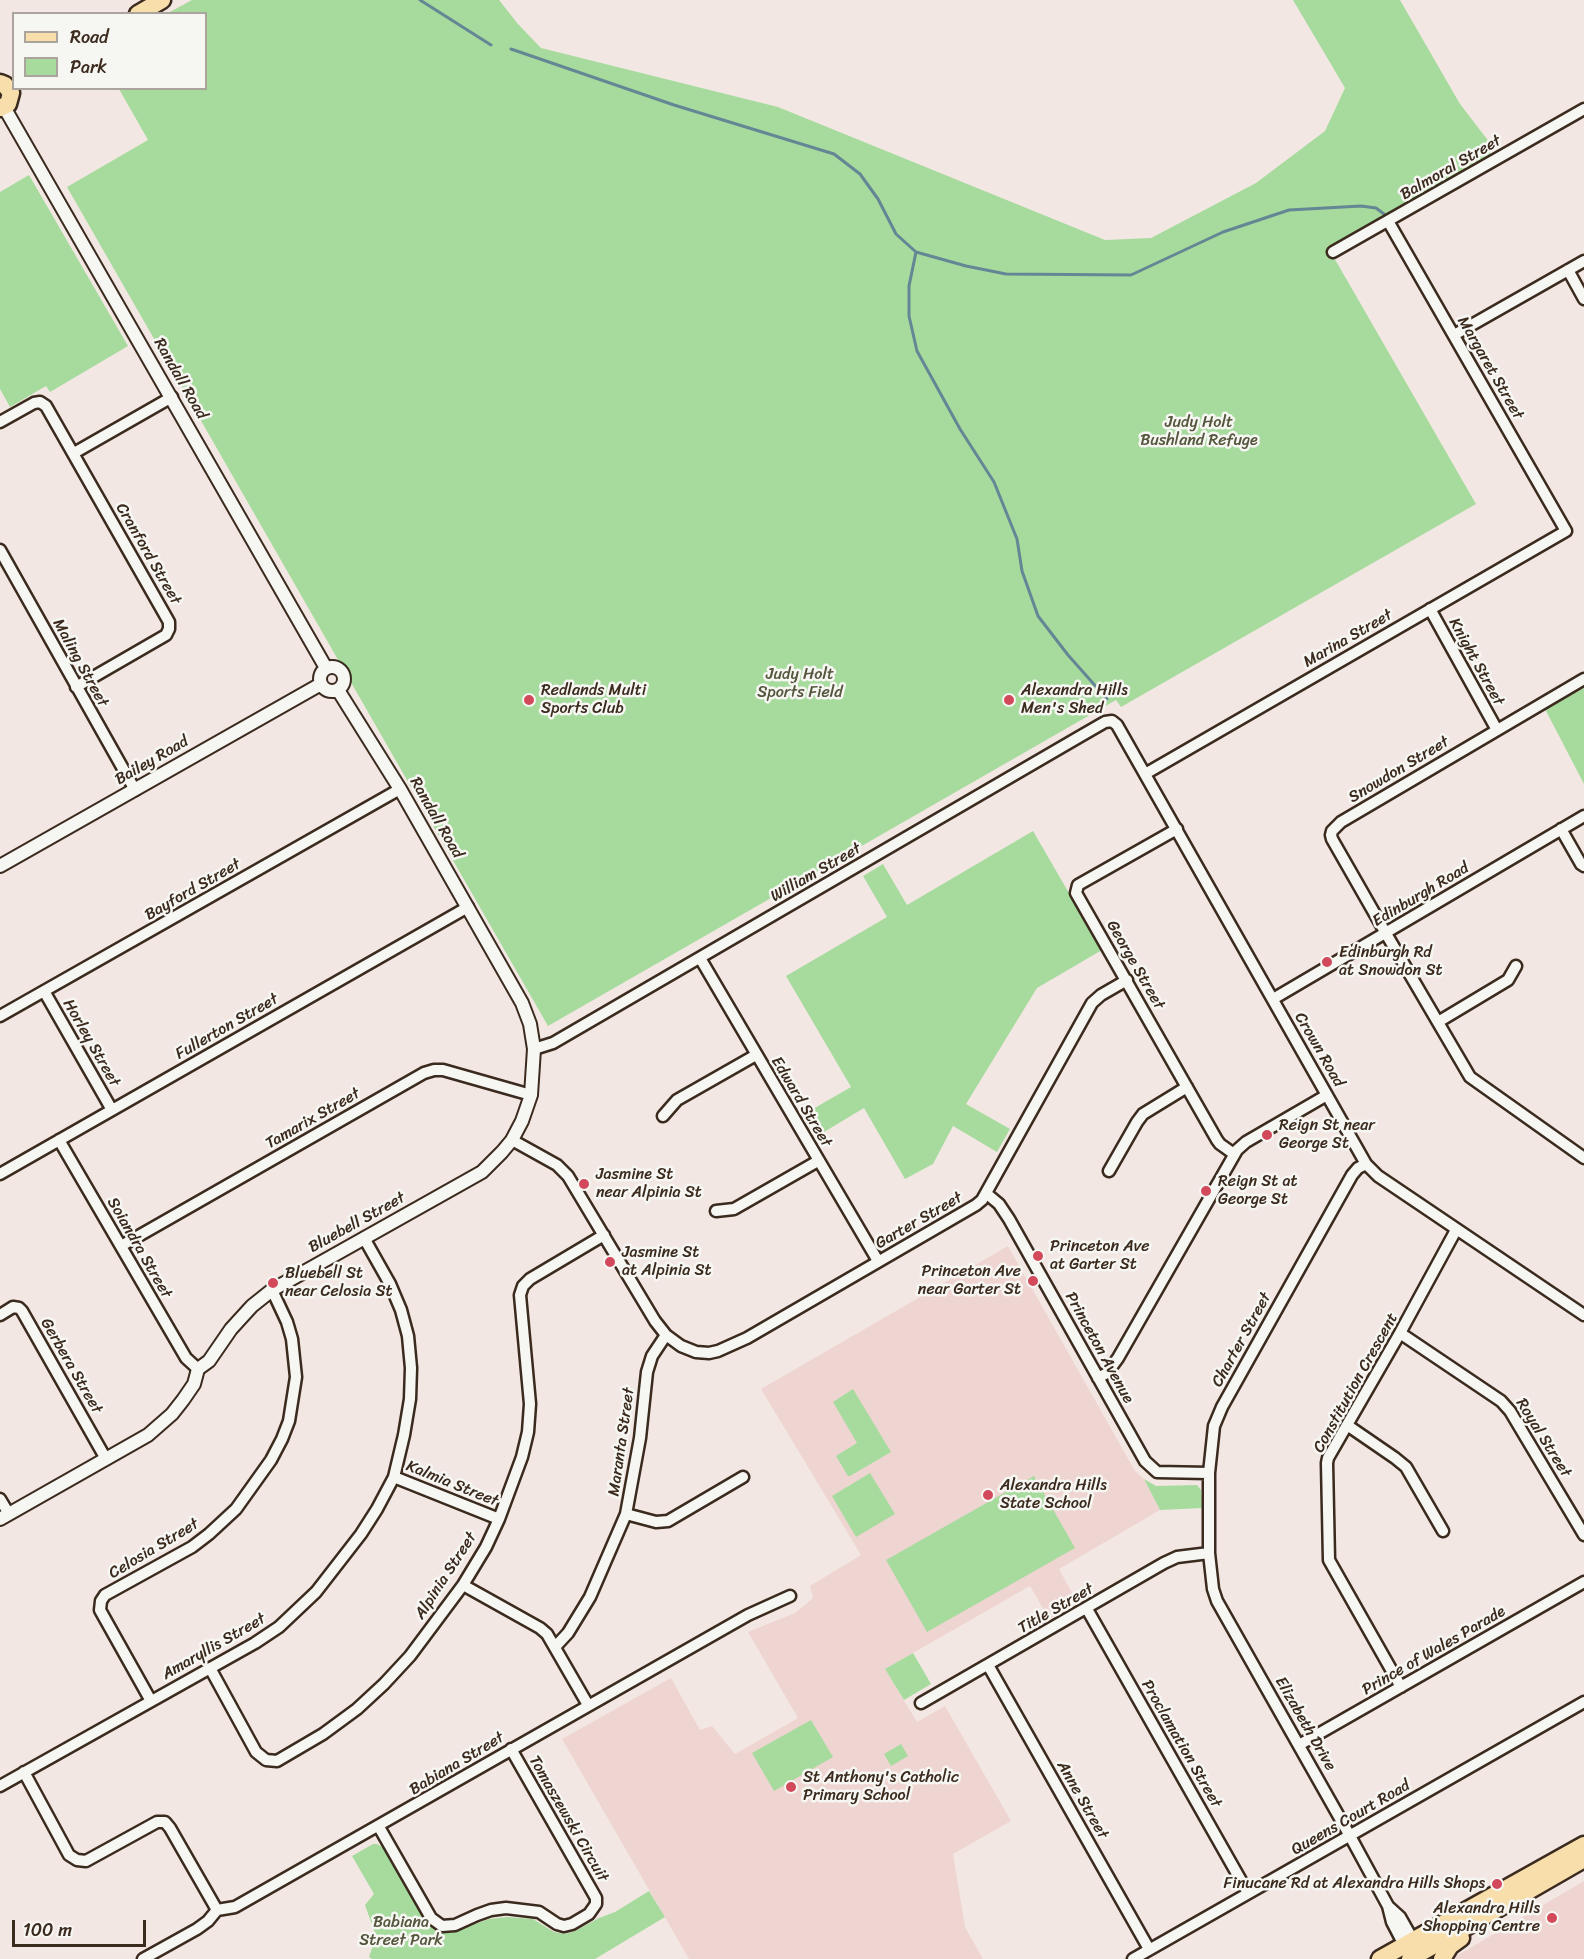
<!DOCTYPE html>
<html>
<head>
<meta charset="utf-8">
<style>
  body { margin:0 }
  #map { position:relative; width:1584px; height:1959px; overflow:hidden; background:#f3e7e3; font-family:Sriracha,sans-serif }
  canvas { display:block }
  .legend { position:absolute; left:12px; top:12px; width:195px; height:78px; box-sizing:border-box; background:#f6f6f2; border:2px solid #aba49d; margin:0; padding:8px 10px; list-style:none; font-size:18px; color:#3b2a1e }
  .legend li { display:flex; align-items:center; gap:12px; height:30px }
  .legend b { width:30px; border:2px solid #aba49d }
  .scale { position:absolute; left:12px; top:1920px; width:134px; height:27px; box-sizing:border-box; border:3px solid #3b2a1e; border-top:0; padding-left:8px; font-size:18px; line-height:21px; white-space:nowrap; color:#3b2a1e; -webkit-text-stroke:4px #f6f6f2; paint-order:stroke }
</style>
</head>
<body>
<div id="map">
<canvas width="1584" height="1959"></canvas>
<ul class="legend">
<li><b style="height:8px;background:#f8deab"></b>Road</li>
<li><b style="height:16px;background:#a7db9e"></b>Park</li>
</ul>
<div class="scale">100 m</div>
</div>
<script>
const ctx = document.querySelector('canvas').getContext('2d');
ctx.lineJoin = 'round';
function fill(path, color) {
  ctx.fillStyle = color;
  ctx.fill(path, 'evenodd');
}
function shape(rows) {
  const path = new Path2D();
  for (const r of rows) {
    if (r.length === 3) {
      path.moveTo(r[0] + r[2], r[1]);
      path.arc(r[0], r[1], r[2], 0, 2 * Math.PI);
      continue;
    }
    path.moveTo(r[0], r[1]);
    for (let i = 2; i < r.length; i += 2) path.lineTo(r[i], r[i + 1]);
  }
  return path;
}
function stroke(path, color, width, dash) {
  ctx.strokeStyle = color;
  ctx.lineWidth = width;
  ctx.lineCap = dash ? 'butt' : 'round';
  ctx.setLineDash(dash || []);
  ctx.stroke(path);
}
function drawText(font, color, halo, rows, align = 'center') {
  ctx.font = font + ' Sriracha,sans-serif';
  ctx.lineWidth = 5;
  ctx.setLineDash([]);
  ctx.textBaseline = 'middle';
  ctx.strokeStyle = halo;
  ctx.fillStyle = color;
  for (const [text, x, y, turn = 0] of rows) {
    ctx.save();
    ctx.translate(x, y);
    ctx.rotate((+turn || 0) * Math.PI / 180);
    ctx.textAlign = isNaN(turn) ? turn : align;
    if (halo) ctx.strokeText(text, 0, 0);
    ctx.fillText(text, 0, 0);
    ctx.restore();
  }
}
fill(shape([
  [1008,1246,1135,1471,1144,1479,1160,1510,1059,1569,1077,1602,1049,1619,1030,1586,885,1669,917,1722,945,1706,1011,1821,953,1854,965,1927,983,1959,689,1959,562,1739,671,1678,700,1730,712,1726,735,1754,798,1718,748,1632,795,1613,813,1598,810,1586,861,1555,761,1389],
  [1584,1881,1584,1959,1454,1959,1458,1955]
]), '#efd5d1');
fill(shape([
  [192,0,499,0,518,24,541,48,778,107,1105,240,1151,238,1256,183,1325,131,1345,88,1293,0,1400,0,1460,104,1490,143,1490,155,1329,249,1476,504,1121,707,1116,700,548,1026,67,187,148,140,119,89,206,88,206,14,168,13],
  [29,175,128,346,50,392,46,386,10,407,0,389,0,192],
  [1584,688,1584,784,1545,709],
  [1033,831,1102,950,1037,988,966,1104,1010,1129,997,1152,953,1126,933,1164,905,1179,864,1108,819,1135,806,1113,851,1087,786,976,887,917,863,876,883,864,907,905],
  [853,1389,891,1452,850,1476,848,1476,836,1456,857,1443,833,1402],
  [870,1473,895,1514,856,1537,832,1496],
  [1034,1476,1075,1548,927,1632,886,1560],
  [1144,1479,1156,1486,1197,1485,1201,1490,1202,1508,1160,1510],
  [913,1653,931,1684,904,1700,885,1669],
  [811,1720,833,1757,774,1791,752,1753],
  [901,1744,908,1756,891,1766,884,1754],
  [373,1844,377,1844,384,1848,429,1925,435,1930,443,1933,451,1933,489,1919,507,1917,533,1919,554,1932,565,1934,575,1931,599,1918,615,1912,649,1891,665,1917,595,1959,372,1959,369,1957,376,1936,365,1905,374,1894,352,1856]
]), '#a7db9e');
stroke(shape([
  [420,0,491,45],
  [511,49,674,105,834,154,860,174,878,199,896,234,916,252,966,266,1006,274,1131,275,1223,232,1289,210,1361,206,1376,208,1384,214],
  [916,252,909,286,909,316,917,351,960,429,994,482,1017,539,1022,571,1038,616,1068,655,1107,699]
]), '#658694', 3);
const minor = shape([
  [1333,252,1584,109],
  [1568,270,1584,299],
  [1454,335,1584,261],
  [0,422,34,403,40,402,46,406,169,622,169,629,166,635,76,687],
  [74,453,172,397],
  [0,550,135,790],
  [1430,609,1497,730],
  [1584,679,1341,822,1332,831,1331,835,1332,839,1388,937,1470,1077,1584,1158],
  [1145,774,1566,531,1388,221],
  [1177,829,1078,885,1076,893,1217,1140,1220,1144,1234,1154],
  [1561,829,1581,864,1584,866],
  [700,958,878,1261],
  [44,991,112,1110],
  [1273,999,1584,816],
  [0,1016,400,789],
  [1438,1022,1508,980,1516,966],
  [534,1049,553,1043,1079,737,1105,722,1112,721,1117,725,1366,1164,1378,1176,1584,1315],
  [663,1116,677,1100,756,1055],
  [59,1140,186,1358,198,1369],
  [512,1140,557,1165,568,1176,655,1321,666,1335,681,1346,696,1352,709,1353,718,1351,747,1338,976,1205,982,1200,1092,1003,1101,995,1127,980],
  [1366,1164,1358,1168,1352,1175,1222,1407,1214,1426,1209,1473,1209,1553,1213,1589,1217,1601,1350,1836,1388,1906,1392,1922,1404,1945],
  [1109,1171,1137,1122,1143,1114,1187,1087],
  [0,1174,468,907],
  [987,1194,999,1204,1009,1219,1145,1461,1157,1472,1209,1473],
  [716,1211,734,1209,818,1161],
  [121,1246,424,1073,434,1070,443,1070,531,1095],
  [0,1315,13,1307,19,1308,22,1311,106,1459],
  [1400,1333,1501,1401,1510,1411,1584,1535],
  [1098,1378,1107,1373,1118,1358,1237,1150,1246,1142,1327,1095],
  [1347,1425,1395,1458,1406,1467,1443,1531],
  [394,1477,499,1519],
  [0,1499,9,1514],
  [626,1514,656,1522,668,1521,743,1477],
  [463,1585,540,1628,547,1634,588,1705],
  [1087,1609,1248,1893],
  [555,1647,568,1633,590,1597,626,1514,640,1438,647,1372,652,1356,666,1335],
  [988,1665,1149,1949],
  [210,1668,256,1752,266,1760,277,1761,323,1734,357,1709,384,1684,410,1656,463,1585,486,1547,499,1519,522,1457,528,1432,530,1404,520,1295,523,1286,530,1279,604,1235],
  [1401,1687,1329,1560,1327,1463,1328,1458,1400,1333,1456,1230],
  [151,1701,100,1610,101,1601,105,1595,192,1547,209,1534,236,1509,271,1460,282,1439,289,1421,296,1377,292,1339,287,1322,272,1290],
  [921,1703,1164,1563,1177,1557,1209,1553],
  [1299,1745,1584,1582],
  [24,1772,69,1855,77,1860,86,1861,157,1822,165,1822,170,1828,217,1910],
  [0,1786,255,1643,279,1627,316,1592,361,1534,377,1509,394,1477,404,1435,410,1399,411,1368,408,1336,401,1310,390,1284,364,1238],
  [379,1827,431,1918,442,1926,455,1925,477,1915,491,1910,506,1908,539,1912,557,1924,564,1926,572,1924,589,1914,596,1904,596,1898,511,1749],
  [1389,1907,1400,1917,1413,1940],
  [143,1959,197,1929,208,1921,217,1910,235,1907,748,1615,790,1596],
  [1133,1959,1584,1702]
]);
const tertiary = shape([
  [4,107,326,668],
  [332,679,12],
  [0,866,321,684],
  [0,1519,148,1435,172,1414,183,1400,194,1384,198,1369,209,1361,231,1329,252,1306,272,1290,482,1172,502,1152,512,1140,522,1121,531,1095,534,1049,530,1024,522,1003,400,789,338,690]
]);
const primary = shape([
  [138,14,162,0],
  [0,83,5,85,11,93,8,104,0,108]
]);
const trunk = shape([
  [1380,1959,1584,1845],
  [1410,1959,1584,1859],
  [1442,1959,1450,1946,1461,1938]
]);
stroke(minor, '#3b2a1e', 15);
stroke(tertiary, '#3b2a1e', 16);
stroke(primary, '#3b2a1e', 21);
stroke(trunk, '#3b2a1e', 21);
stroke(minor, '#f6f6f2', 10);
stroke(tertiary, '#f6f6f2', 12);
stroke(primary, '#f8deab', 16);
stroke(trunk, '#f8deab', 16);
for (const [x, y, r, color] of [
  [529,700,6,"#d1495b"],
  [1009,700,6,"#d1495b"],
  [1327,962,6,"#d1495b"],
  [1267,1135,6,"#d1495b"],
  [584,1184,6,"#d1495b"],
  [1206,1191,6,"#d1495b"],
  [1038,1256,6,"#d1495b"],
  [610,1262,6,"#d1495b"],
  [1033,1281,6,"#d1495b"],
  [273,1283,6,"#d1495b"],
  [988,1495,6,"#d1495b"],
  [791,1787,6,"#d1495b"],
  [1497,1884,6,"#d1495b"],
  [1552,1918,6,"#d1495b"]
]) {
  const dot = new Path2D();
  dot.arc(x, y, r, 0, 2 * Math.PI);
  ctx.fillStyle = color;
  ctx.fill(dot);
  stroke(dot, '#f6f6f2', 2);
}
drawText('16px', '#3b2a1e', '#f6f6f2', [
  ["Balmoral Street",1451,168,-30],
  ["Margaret Street",1490,368,60],
  ["Randall Road",180,379,60],
  ["Cranford Street",148,554,60],
  ["Marina Street",1348,639,-30],
  ["Knight Street",1476,662,61],
  ["Maling Street",80,663,61],
  ["Bailey Road",152,761,-30],
  ["Snowdon Street",1399,770,-31],
  ["Randall Road",436,818,60],
  ["William Street",816,873,-30],
  ["Bayford Street",193,890,-30],
  ["Edinburgh Road",1421,895,-31],
  ["George Street",1135,965,60],
  ["Fullerton Street",227,1027,-30],
  ["Horley Street",91,1043,60],
  ["Crown Road",1319,1050,60],
  ["Edward Street",801,1102,59],
  ["Tamarix Street",313,1119,-30],
  ["Garter Street",919,1221,-30],
  ["Bluebell Street",357,1223,-29],
  ["Soiandra Street",139,1248,60],
  ["Charter Street",1242,1340,-61],
  ["Princeton Avenue",1099,1348,61],
  ["Gerbera Street",71,1366,60],
  ["Constitution Crescent",1356,1383,-61],
  ["Royal Street",1543,1438,58],
  ["Maranta Street",622,1442,-82],
  ["Kalmia Street",452,1484,22],
  ["Celosia Street",154,1549,-31],
  ["Alpinia Street",446,1576,-57],
  ["Title Street",1056,1609,-30],
  ["Amaryllis Street",214,1647,-30],
  ["Prince of Wales Parade",1434,1651,-30],
  ["Elizabeth Drive",1305,1724,60],
  ["Proclamation Street",1181,1744,60],
  ["Babiana Street",457,1764,-31],
  ["Anne Street",1082,1800,60],
  ["Queens Court Road",1351,1818,-30],
  ["Tomaszewski Circuit",568,1819,60]
]);
drawText('16px', '#56563e', '#f6f6f2', [
  ["Judy Holt",1199,423],
  ["Bushland Refuge",1199,441],
  ["Judy Holt",800,675],
  ["Sports Field",800,693],
  ["Babiana",401,1923],
  ["Street Park",401,1941]
]);
drawText('16px', '#3b2a1e', '#f6f6f2', [
  ["Redlands Multi",541,691],
  ["Sports Club",541,709],
  ["Alexandra Hills",1021,691],
  ["Men's Shed",1021,709],
  ["Edinburgh Rd",1339,953],
  ["at Snowdon St",1339,971],
  ["Reign St near",1279,1126],
  ["George St",1279,1144],
  ["Jasmine St",596,1175],
  ["near Alpinia St",596,1193],
  ["Reign St at",1218,1182],
  ["George St",1218,1200],
  ["Princeton Ave",1050,1247],
  ["at Garter St",1050,1265],
  ["Jasmine St",622,1253],
  ["at Alpinia St",622,1271],
  ["Princeton Ave",1021,1272,"right"],
  ["near Garter St",1021,1290,"right"],
  ["Bluebell St",285,1274],
  ["near Celosia St",285,1292],
  ["Alexandra Hills",1000,1486],
  ["State School",1000,1504],
  ["St Anthony's Catholic",803,1778],
  ["Primary School",803,1796],
  ["Finucane Rd at Alexandra Hills Shops",1485,1884,"right"],
  ["Alexandra Hills",1540,1909,"right"],
  ["Shopping Centre",1540,1927,"right"]
], 'left');
</script>
</body>
</html>
